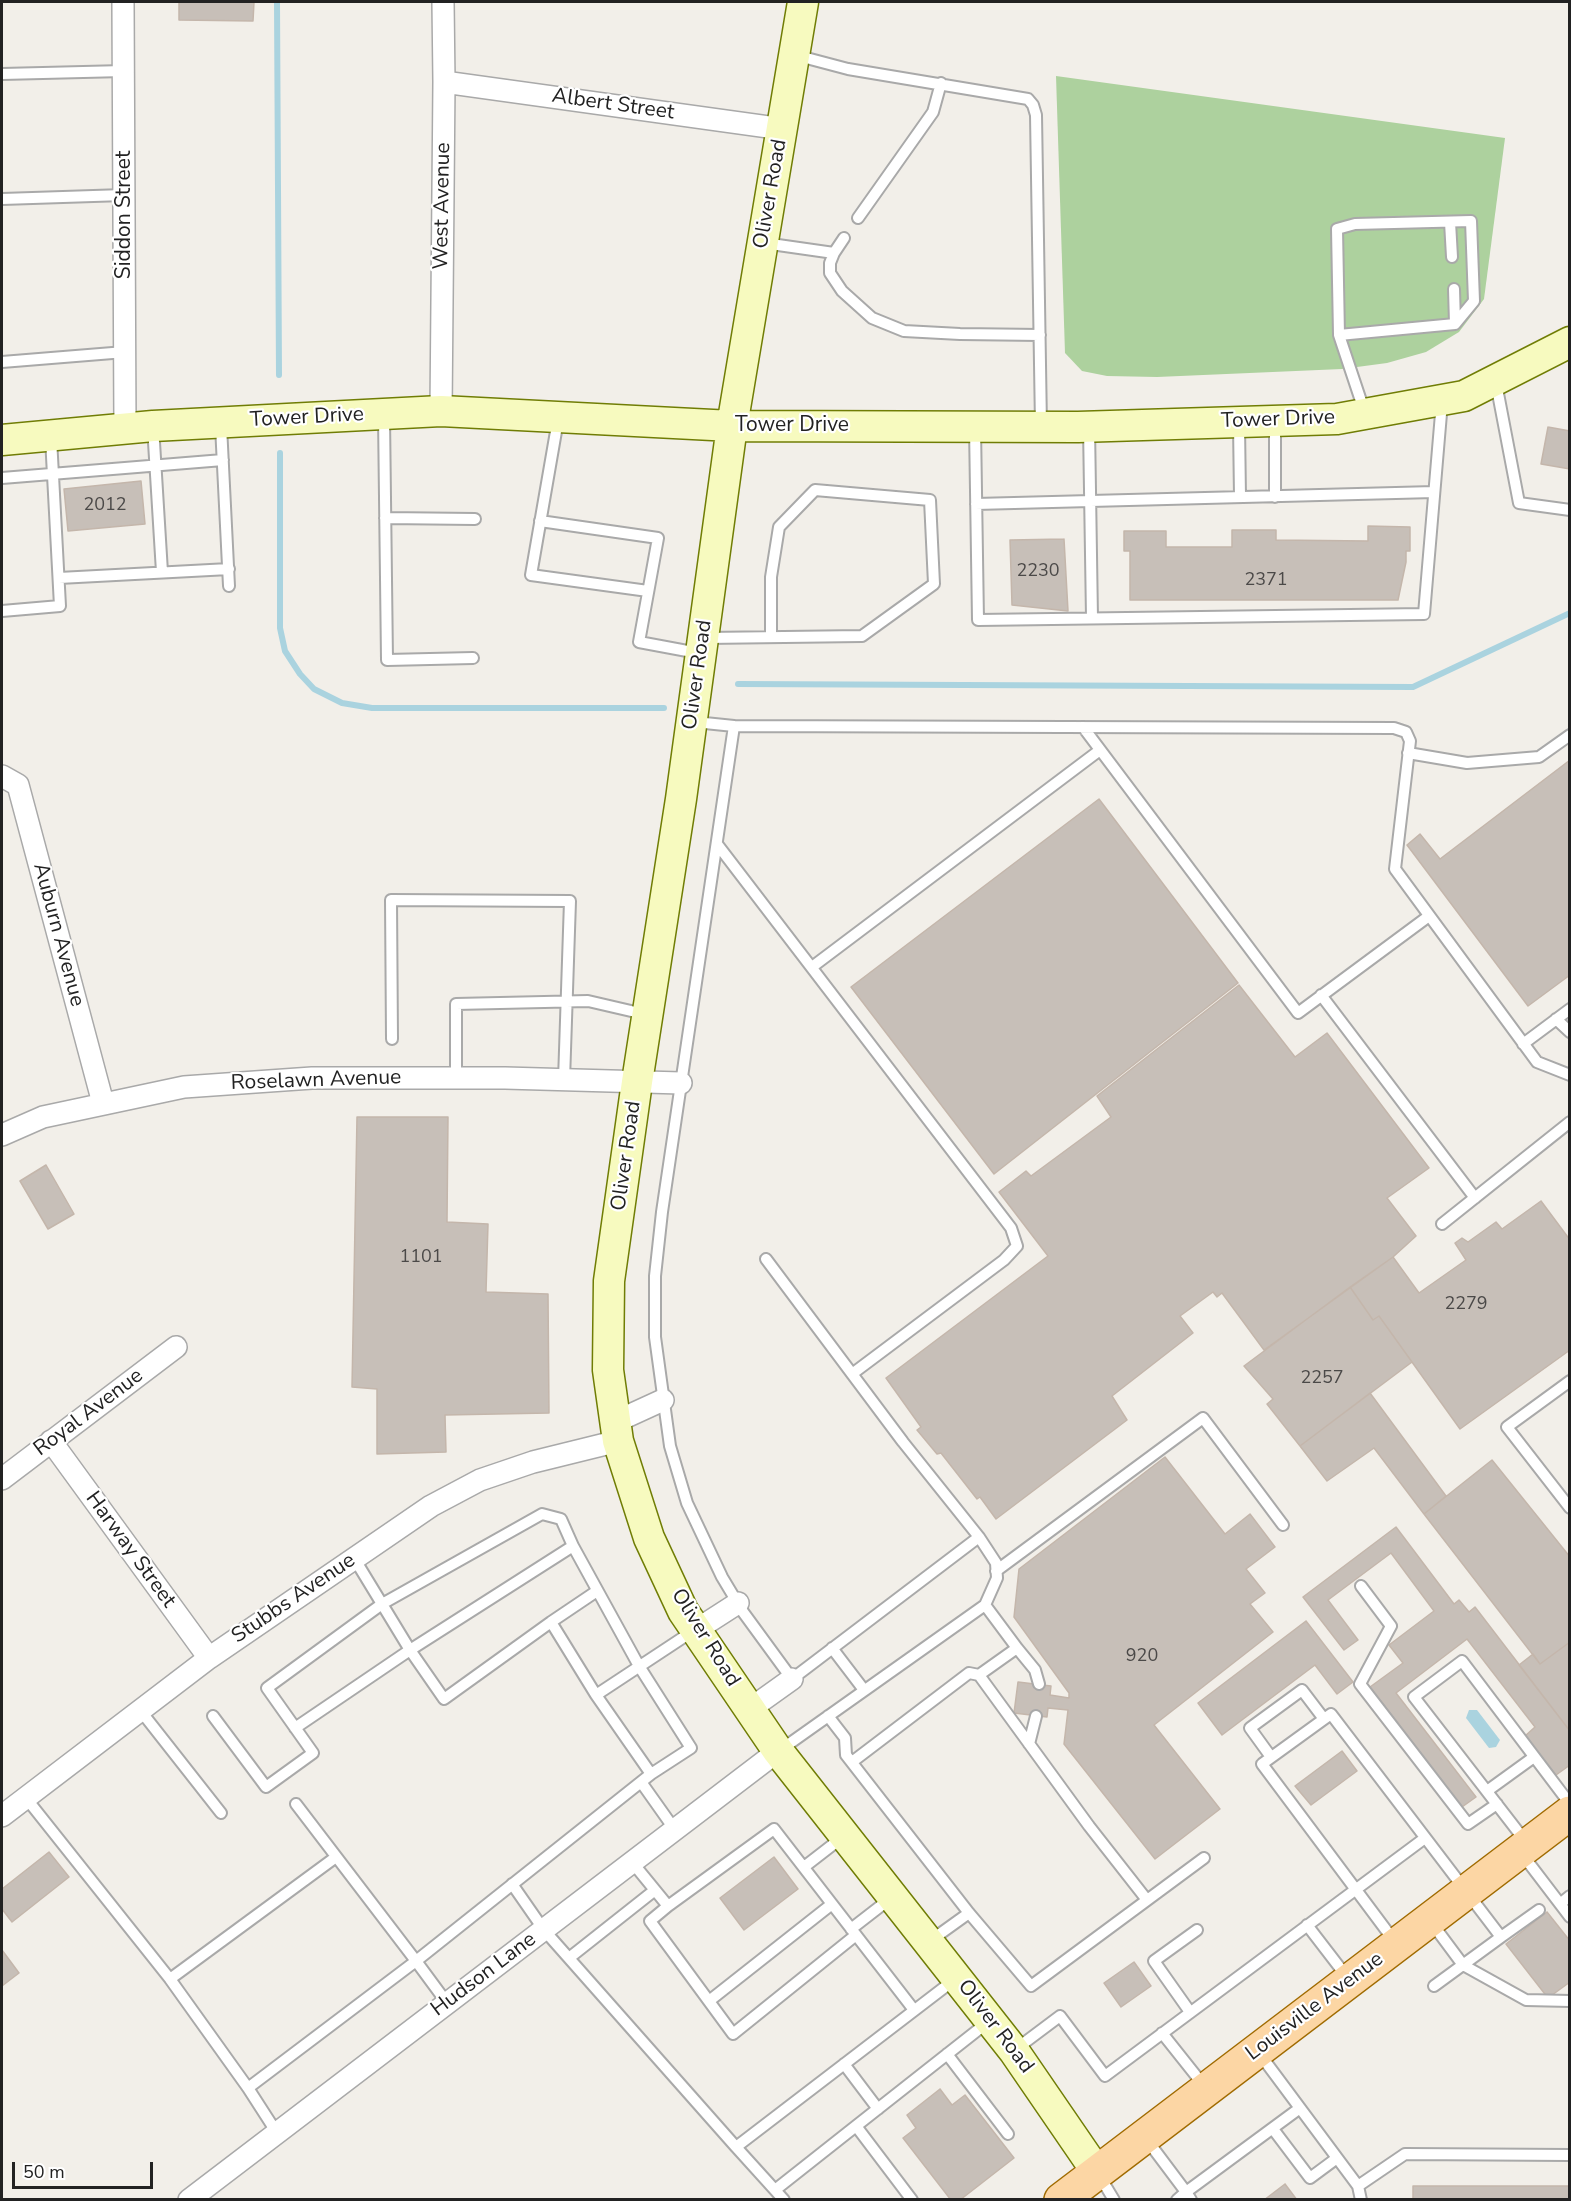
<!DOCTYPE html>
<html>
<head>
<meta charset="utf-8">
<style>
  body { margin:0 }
  #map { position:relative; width:1571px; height:2201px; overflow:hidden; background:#f2efe9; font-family:"Nunito Sans",sans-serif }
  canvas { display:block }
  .frame { position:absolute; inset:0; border:3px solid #222; pointer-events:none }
  .scale { position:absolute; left:12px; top:2162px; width:141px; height:27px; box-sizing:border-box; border:3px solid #222; border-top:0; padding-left:8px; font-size:18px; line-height:21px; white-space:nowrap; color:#222; -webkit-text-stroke:4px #fff; paint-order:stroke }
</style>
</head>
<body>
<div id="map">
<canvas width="1571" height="2201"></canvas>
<div class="frame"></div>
<div class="scale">50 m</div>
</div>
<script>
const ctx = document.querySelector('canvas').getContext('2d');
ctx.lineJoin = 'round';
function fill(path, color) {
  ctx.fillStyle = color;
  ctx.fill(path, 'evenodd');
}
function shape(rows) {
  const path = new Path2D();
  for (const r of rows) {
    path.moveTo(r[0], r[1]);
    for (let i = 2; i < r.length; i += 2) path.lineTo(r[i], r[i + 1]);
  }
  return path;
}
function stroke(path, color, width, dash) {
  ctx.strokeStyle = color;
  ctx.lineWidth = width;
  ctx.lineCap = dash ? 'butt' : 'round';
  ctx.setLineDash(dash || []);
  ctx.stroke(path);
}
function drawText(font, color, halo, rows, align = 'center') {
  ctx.font = font + ' "Nunito Sans",sans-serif';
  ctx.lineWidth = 4.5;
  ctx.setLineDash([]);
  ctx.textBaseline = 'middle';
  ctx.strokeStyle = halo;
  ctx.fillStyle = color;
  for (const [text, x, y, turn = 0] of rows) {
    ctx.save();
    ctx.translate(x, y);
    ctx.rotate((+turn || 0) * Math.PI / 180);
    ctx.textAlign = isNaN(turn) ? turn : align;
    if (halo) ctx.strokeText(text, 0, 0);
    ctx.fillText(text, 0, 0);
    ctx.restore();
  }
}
fill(shape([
  [1056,76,1505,138,1484,299,1459,332,1426,352,1387,363,1342,369,1157,377,1107,376,1082,371,1065,353]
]), '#add19e');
fill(shape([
  [1469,1710,1477,1710,1500,1740,1496,1747,1489,1748,1466,1718]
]), '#aad3df');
stroke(shape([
  [277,2,279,375],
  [280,453,280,628,285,651,300,674,314,689,342,703,372,708,664,708],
  [738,684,1413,687,1570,613]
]), '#aad3df', 6);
const building = shape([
  [179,2,254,2,253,21,179,20,179,2],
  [1548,427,1570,431,1570,469,1541,464,1548,427],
  [141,481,145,524,68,531,64,489,141,481],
  [1368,526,1410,527,1410,551,1406,551,1406,562,1398,600,1130,600,1130,551,1124,551,1124,531,1166,531,1166,547,1232,547,1232,530,1276,530,1276,540,1368,541,1368,526],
  [1064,539,1068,611,1012,605,1010,540,1064,539],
  [1570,760,1570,975,1528,1006,1407,845,1420,834,1440,859,1570,760],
  [1099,799,1238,983,994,1174,851,987,1099,799],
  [1239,985,1295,1057,1327,1033,1429,1168,1387,1198,1416,1236,1393,1257,1264,1350,1222,1293,1217,1297,1213,1292,1180,1316,1193,1333,1112,1396,1127,1420,996,1519,980,1497,977,1499,941,1453,937,1454,917,1430,921,1427,886,1378,1048,1256,999,1192,1026,1171,1031,1176,1111,1117,1097,1096,1239,985],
  [357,1117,448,1117,447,1222,488,1224,486,1292,548,1294,549,1413,445,1415,446,1452,377,1454,377,1389,352,1387,357,1117],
  [46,1165,74,1214,48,1229,20,1181,46,1165],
  [1541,1201,1570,1240,1570,1350,1460,1429,1379,1316,1373,1320,1350,1287,1393,1257,1419,1293,1466,1260,1455,1243,1462,1238,1468,1242,1496,1222,1502,1229,1541,1201],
  [1350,1287,1373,1320,1379,1316,1412,1362,1300,1446,1267,1404,1273,1399,1244,1366,1350,1287],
  [1370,1393,1446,1496,1424,1514,1374,1448,1327,1481,1300,1446,1370,1393],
  [1165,1457,1225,1534,1250,1514,1275,1547,1246,1569,1265,1593,1250,1604,1273,1632,1154,1725,1220,1809,1155,1859,1064,1744,1068,1710,1048,1708,1047,1717,1014,1713,1018,1682,1051,1686,1050,1695,1069,1698,1069,1693,1014,1617,1019,1569,1165,1457],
  [1492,1460,1570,1557,1570,1642,1540,1664,1424,1514,1492,1460],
  [1396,1527,1454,1604,1459,1600,1469,1612,1475,1607,1570,1731,1570,1765,1556,1775,1525,1736,1535,1727,1467,1639,1396,1693,1476,1797,1462,1807,1370,1687,1403,1663,1389,1645,1434,1611,1391,1553,1328,1600,1358,1640,1344,1650,1303,1597,1396,1527],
  [1306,1621,1353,1682,1337,1694,1315,1665,1222,1735,1198,1703,1306,1621],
  [1570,1642,1570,1731,1519,1665,1533,1654,1540,1664,1570,1642],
  [1342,1751,1357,1771,1311,1805,1295,1786,1342,1751],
  [49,1852,69,1877,12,1922,2,1909,2,1889,49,1852],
  [774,1857,798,1889,744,1930,720,1898,774,1857],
  [1547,1912,1570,1941,1570,1982,1548,1998,1506,1944,1547,1912],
  [2,1950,19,1973,2,1986,2,1950],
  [1134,1962,1151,1986,1121,2007,1104,1983,1134,1962],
  [940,2089,952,2105,965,2095,1014,2158,960,2200,951,2200,903,2138,916,2128,907,2115,940,2089],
  [1285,2184,1297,2200,1264,2200,1285,2184],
  [1413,2186,1570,2186,1570,2200,1413,2200,1413,2186]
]);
fill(building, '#c7bfb8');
stroke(building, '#c4b6ab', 1.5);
const lane = shape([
  [795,55,848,69,1028,99,1033,105,1036,115,1041,426],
  [2,74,124,71],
  [2,199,124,195],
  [858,218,933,112,941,83],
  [1450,222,1452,257],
  [844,238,834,253,830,263,830,273,842,291,872,318,904,331,960,334,1040,335],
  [764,243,834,253],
  [1454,289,1455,324],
  [1339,335,1455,324,1474,301,1471,221,1355,224,1337,229,1339,335,1365,413],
  [2,362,125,352],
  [1496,383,1519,503,1570,510],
  [384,417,387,660,473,658],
  [558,420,531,575,648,591],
  [1239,425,1240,497],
  [153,426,162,572],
  [221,426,229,586],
  [975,427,978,620,1424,614,1442,402],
  [1089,427,1092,618],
  [2,478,223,460],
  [1275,497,1275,423],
  [976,504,1434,492],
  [385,518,475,519],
  [540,521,658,538,639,642,698,653],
  [59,578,229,569],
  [2,611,60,606,51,438],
  [706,638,862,636,934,584,930,500,815,490,779,527,771,577,771,637],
  [695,722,734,726,1394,728,1406,732,1410,741,1395,869,1537,1062,1570,1075],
  [734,726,662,1212,655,1276,655,1337,670,1446,687,1503,722,1577,743,1612,792,1679,979,1537],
  [1083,727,1298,1013,1429,916],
  [1408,753,1467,763,1539,757,1570,735],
  [717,844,1011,1228,1017,1246,1004,1260,852,1374],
  [812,967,1100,750],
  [1321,995,1475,1198],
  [1556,1019,1570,1032],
  [392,1039,391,900,570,901,564,1080],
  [1523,1044,1570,1009],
  [456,1078,456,1004,588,1001,644,1014],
  [1442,1224,1570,1122],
  [766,1259,903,1442,979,1537,996,1563,997,1578,985,1605,1017,1648,979,1675,1089,1826,1147,1900],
  [1570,1381,1507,1427,1570,1508],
  [573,1546,639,1666,691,1748,651,1774],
  [354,1558,410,1650,444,1699,551,1622,596,1695],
  [996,1571,1203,1418,1283,1525],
  [1361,1586,1391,1626,1360,1684,1468,1824,1497,1804],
  [551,1622,597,1591],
  [832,1648,864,1690],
  [1017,1648,1035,1670,1039,1684],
  [140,1710,221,1813],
  [213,1716,266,1787,313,1753,267,1688,382,1604,542,1514,561,1519,573,1546,410,1650,295,1728],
  [828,1716,845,1738,846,1755,969,1913,1031,1986,1204,1858],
  [1029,1744,1036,1716],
  [779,1751,985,1605],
  [1271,1757,1250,1728,1302,1690,1324,1719],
  [852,1762,969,1673,979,1675],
  [641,1782,675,1830],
  [1487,1791,1534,1757],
  [26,1798,170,1979,248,2088,277,2133],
  [1526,1842,1414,1697,1462,1661,1570,1804],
  [1522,1854,1570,1917],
  [632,1862,668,1906,774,1829,914,2010],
  [804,1867,844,1836],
  [512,1884,544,1930,736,2147],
  [1560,1904,1570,1896],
  [668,1906,650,1921,733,2034,856,1935],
  [1431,1922,1463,1965,1526,2000,1570,2001],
  [1307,1925,1347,1977],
  [851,1929,891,1898],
  [1501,1937,1539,1910],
  [930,1941,969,1913],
  [1395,1942,1262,1764,1331,1714,1501,1937,1434,1986],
  [569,1958,655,1890],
  [170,1979,336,1857],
  [709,2001,832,1904],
  [447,2003,416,1961,651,1774,596,1695,693,1631],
  [1190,2012,1154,1961,1197,1930],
  [1162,2033,1205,2087],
  [1016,2049,1060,2016,1105,2076,1425,1838],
  [1259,2053,1358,2186,1405,2154,1570,2155],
  [947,2054,1008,2134],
  [844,2064,878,2109],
  [248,2088,416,1961,296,1804],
  [856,2126,988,2022],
  [1273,2129,1310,2178,1337,2158],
  [1147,2140,1186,2192,1177,2200],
  [1099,2175,1114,2200],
  [1358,2186,1361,2200],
  [775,2190,856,2126,912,2200],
  [784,2200,736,2147,954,1980],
  [1191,2200,1186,2192,1300,2108]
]);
const street = shape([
  [123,2,125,428],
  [444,82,783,129],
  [441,411,444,82,443,2],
  [2,776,18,785,103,1103],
  [2,1135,43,1117,184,1087,312,1078,505,1078,681,1083],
  [615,1422,663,1400],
  [51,1441,209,1658],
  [2,1479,176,1347],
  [696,1630,738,1603],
  [750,1709,792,1679],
  [2,1816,209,1658,431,1506,480,1480,533,1462,618,1441],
  [189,2200,778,1751]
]);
const secondary = shape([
  [803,2,732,426,681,799,637,1082,609,1281,608,1370,618,1441,649,1538,683,1611,778,1751,1014,2051,1097,2172],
  [2,440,153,426,441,411,732,426,1078,427,1337,419,1464,396,1570,342]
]);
const primary = shape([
  [1061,2200,1570,1813]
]);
stroke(lane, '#a9a9a9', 14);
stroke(street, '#a9a9a9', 24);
stroke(secondary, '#707d05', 33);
stroke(primary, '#a06b00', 36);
stroke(lane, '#fff', 10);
stroke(street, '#fff', 21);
stroke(secondary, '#f7fabf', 30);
stroke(primary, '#fcd6a4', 33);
drawText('18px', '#4b4948', null, [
  ["2012",105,506],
  ["2230",1038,572],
  ["2371",1266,581],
  ["1101",421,1258],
  ["2279",1466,1305],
  ["2257",1322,1379],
  ["920",1142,1657]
]);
drawText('21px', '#222', '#fff', [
  ["Albert Street",613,105,8],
  ["Oliver Road",771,194,-80],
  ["West Avenue",443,206,-89],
  ["Siddon Street",125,215,-90],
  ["Tower Drive",307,418,-3],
  ["Tower Drive",1278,420,-2],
  ["Tower Drive",792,426],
  ["Oliver Road",698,675,-82],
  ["Auburn Avenue",58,935,75],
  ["Roselawn Avenue",316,1081,-2],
  ["Oliver Road",627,1156,-82],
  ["Royal Avenue",89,1413,-37],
  ["Harway Street",130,1550,54],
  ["Stubbs Avenue",294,1599,-34],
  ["Oliver Road",705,1638,58],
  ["Hudson Lane",484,1975,-37],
  ["Louisville Avenue",1315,2007,-37],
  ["Oliver Road",995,2027,53]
]);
</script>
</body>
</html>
